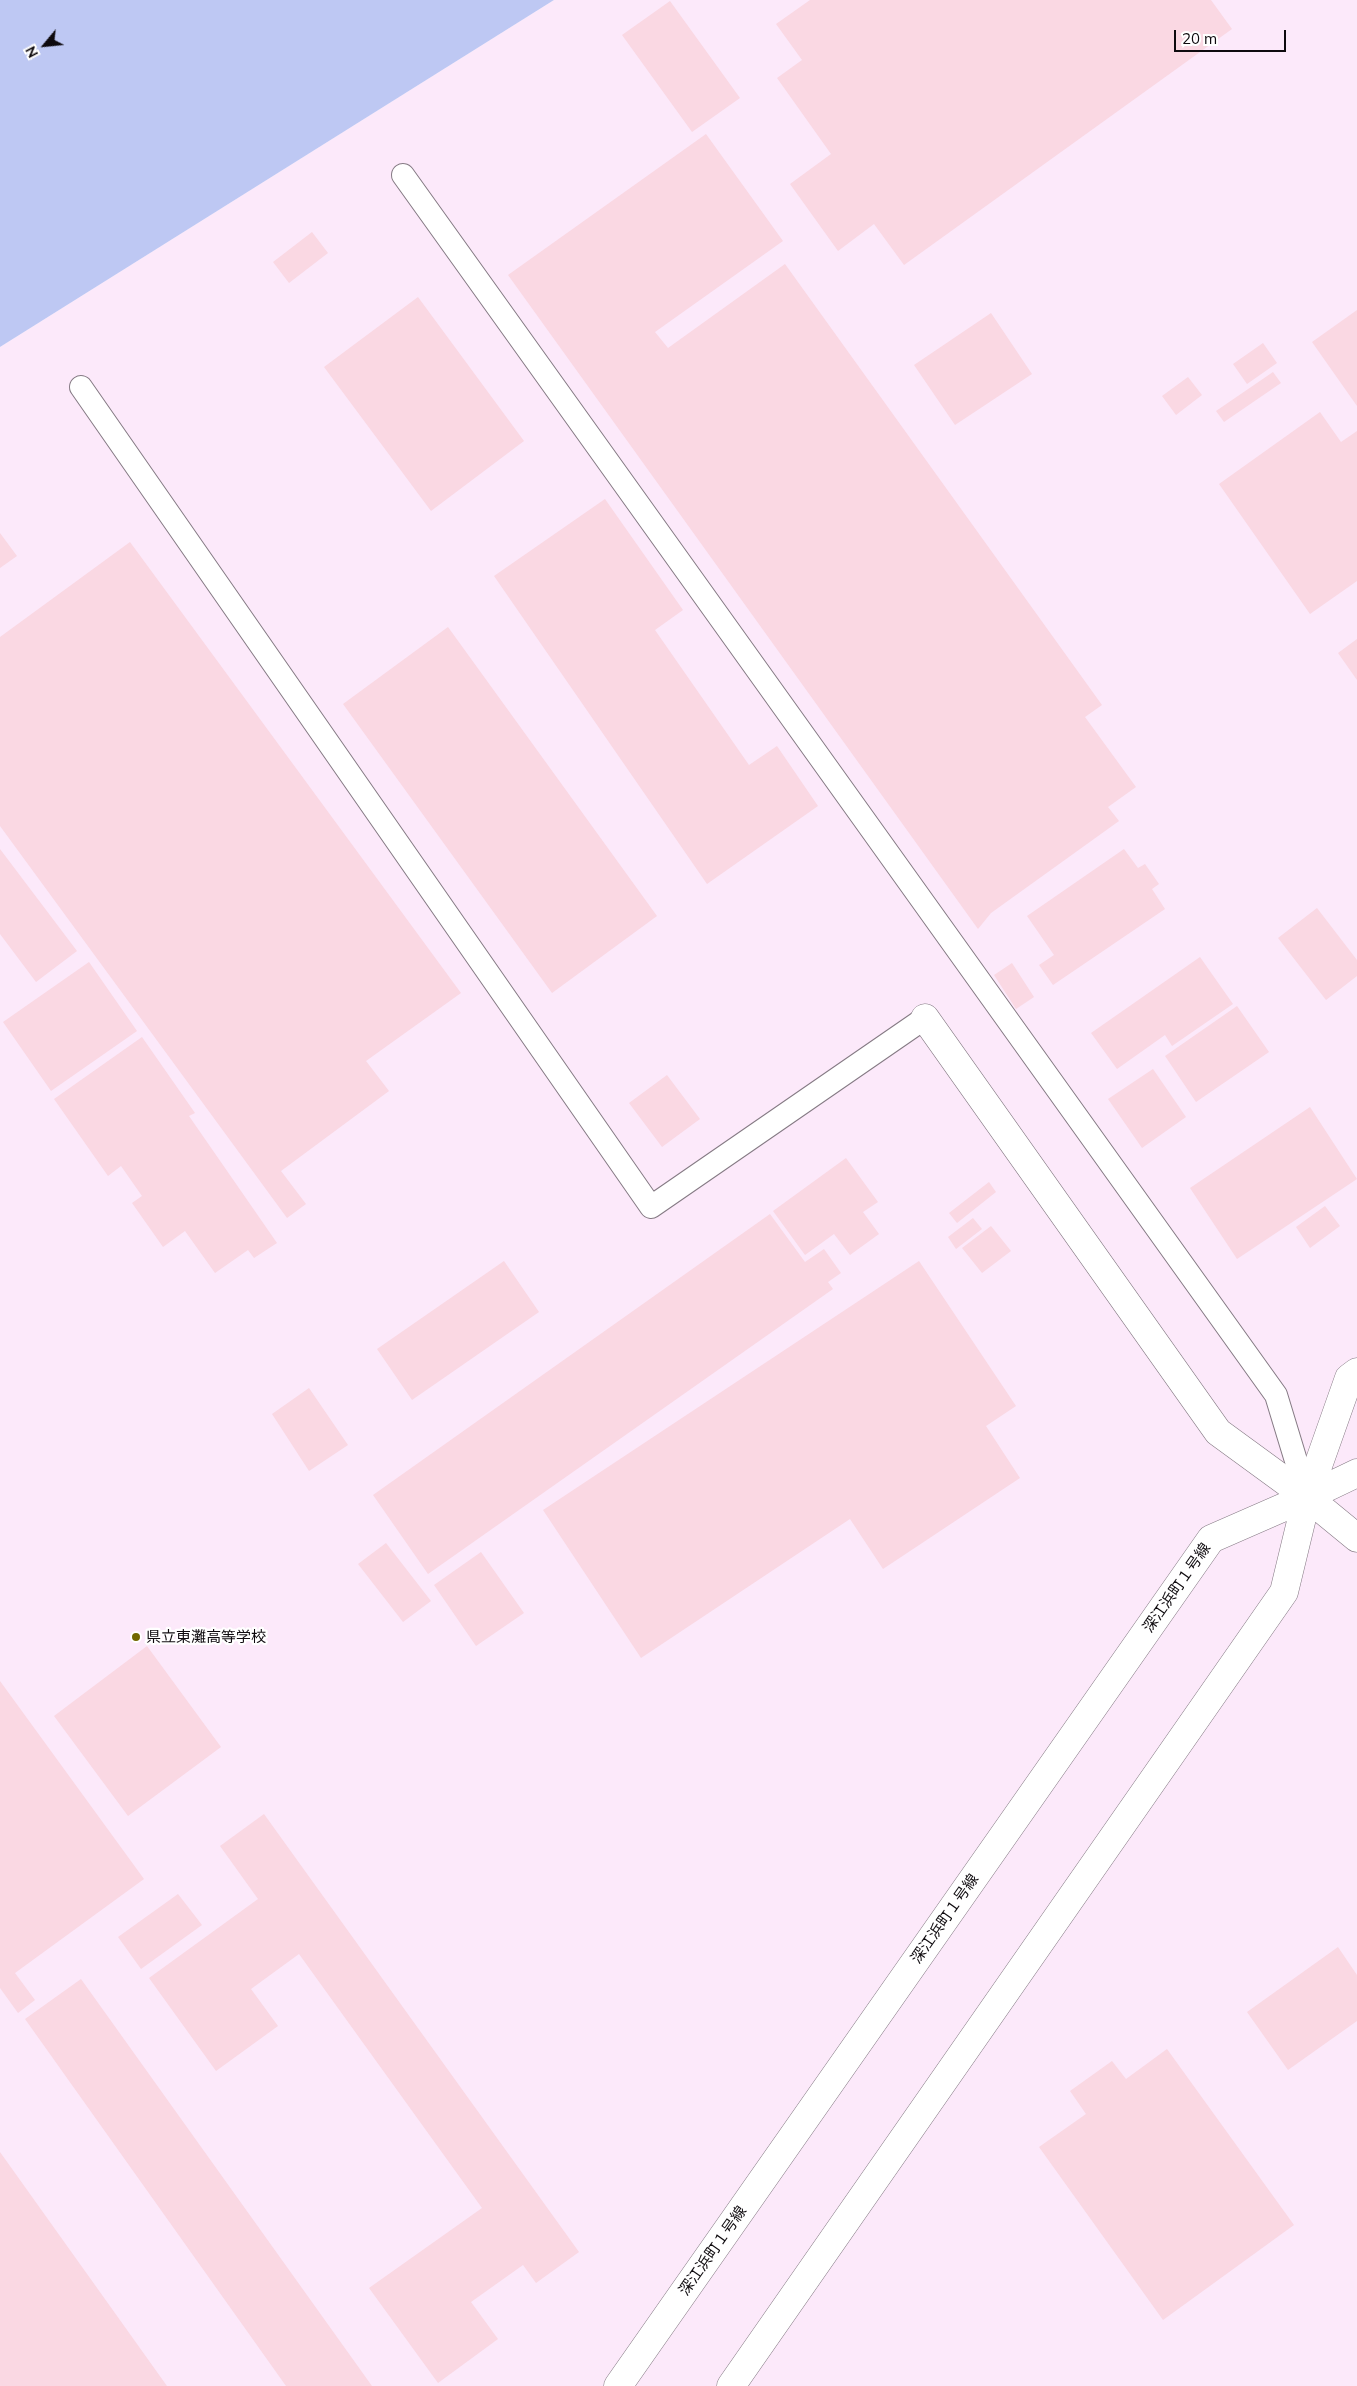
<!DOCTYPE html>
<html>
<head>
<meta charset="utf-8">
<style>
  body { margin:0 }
  #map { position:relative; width:1357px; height:2386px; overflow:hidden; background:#fff8fe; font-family:Mulish,sans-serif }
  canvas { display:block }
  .north { position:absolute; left:20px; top:20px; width:50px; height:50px; -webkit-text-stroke:4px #fff; paint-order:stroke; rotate:242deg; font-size:14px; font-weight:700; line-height:20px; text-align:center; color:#0e0a0e }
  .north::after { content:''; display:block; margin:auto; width:18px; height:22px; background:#0e0a0e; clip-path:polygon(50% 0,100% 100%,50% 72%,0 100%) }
  .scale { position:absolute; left:1174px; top:30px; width:112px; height:22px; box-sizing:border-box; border:2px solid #0e0a0e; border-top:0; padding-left:6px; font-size:15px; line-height:18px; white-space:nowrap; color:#0e0a0e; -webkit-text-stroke:4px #fff; paint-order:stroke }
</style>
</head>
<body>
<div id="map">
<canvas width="1357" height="2386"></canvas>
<div class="north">N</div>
<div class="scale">20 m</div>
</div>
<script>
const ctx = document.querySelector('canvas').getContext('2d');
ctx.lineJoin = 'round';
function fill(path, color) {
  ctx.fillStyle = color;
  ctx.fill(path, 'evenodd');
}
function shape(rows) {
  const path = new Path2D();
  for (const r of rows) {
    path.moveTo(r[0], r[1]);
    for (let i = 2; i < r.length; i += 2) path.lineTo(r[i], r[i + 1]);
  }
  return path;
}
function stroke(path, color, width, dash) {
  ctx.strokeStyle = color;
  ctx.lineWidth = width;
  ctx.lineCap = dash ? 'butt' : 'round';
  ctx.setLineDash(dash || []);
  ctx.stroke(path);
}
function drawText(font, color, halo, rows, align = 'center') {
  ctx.font = font + ' Mulish,"Noto Sans JP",sans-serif';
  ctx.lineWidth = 4.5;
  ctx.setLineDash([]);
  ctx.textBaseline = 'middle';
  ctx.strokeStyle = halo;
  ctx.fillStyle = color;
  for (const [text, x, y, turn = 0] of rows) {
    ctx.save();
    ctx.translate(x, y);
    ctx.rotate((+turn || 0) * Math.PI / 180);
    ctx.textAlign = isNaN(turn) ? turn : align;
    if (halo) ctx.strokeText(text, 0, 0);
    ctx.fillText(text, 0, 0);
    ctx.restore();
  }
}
fill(shape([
  [554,0,1357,0,1357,2386,0,2386,0,347]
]), '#fce9fa');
fill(shape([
  [0,0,554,0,0,347]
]), '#bec8f3');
fill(shape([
  [810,0,1211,0,1232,29,904,265,874,224,838,251,790,184,831,154,777,78,802,60,776,24],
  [670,1,740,98,692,132,622,35],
  [706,134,783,241,655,332,668,348,785,264,1102,705,1085,717,1136,787,1108,807,1119,821,991,913,978,929,508,275],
  [312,232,328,253,289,283,273,262],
  [418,297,524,441,431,511,324,367],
  [1357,310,1357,406,1312,342],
  [991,313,1032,374,955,425,914,365],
  [1263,343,1277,363,1247,384,1233,364],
  [1273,372,1281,383,1224,422,1216,411],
  [1188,377,1202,395,1176,415,1162,396],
  [1320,412,1341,442,1357,431,1357,581,1310,614,1219,484],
  [605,499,683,610,655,630,749,765,777,746,818,806,707,884,494,576],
  [0,533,17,556,0,568],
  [130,542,461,993,366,1061,389,1091,281,1171,306,1204,287,1218,0,826,0,637],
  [448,627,657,916,552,993,343,704],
  [1357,639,1357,680,1338,653],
  [0,849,77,951,36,982,0,934],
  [1124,849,1138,868,1145,864,1159,884,1152,889,1165,909,1053,985,1039,965,1054,955,1027,916],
  [1317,908,1357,960,1357,976,1326,1000,1278,938],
  [1200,957,1233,1004,1172,1046,1165,1035,1117,1069,1091,1033],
  [89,962,137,1031,51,1091,3,1022],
  [1012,963,1034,997,1016,1009,994,975],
  [1237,1006,1269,1052,1196,1102,1165,1056],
  [142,1037,195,1113,189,1116,277,1243,254,1258,248,1250,215,1273,185,1231,163,1247,132,1203,142,1196,121,1166,108,1176,54,1099],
  [1153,1069,1186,1117,1142,1148,1108,1099],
  [667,1075,700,1119,662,1147,629,1103],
  [1310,1107,1357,1179,1237,1259,1190,1188],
  [846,1158,878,1202,863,1212,879,1234,850,1255,834,1234,805,1255,773,1211],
  [989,1182,996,1192,957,1223,949,1213],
  [1325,1206,1340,1226,1310,1248,1296,1227],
  [770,1214,805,1262,824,1249,841,1273,828,1282,833,1289,428,1574,373,1495],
  [973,1218,982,1229,956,1249,948,1237],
  [991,1226,1011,1251,982,1273,962,1248],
  [504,1261,539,1312,412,1400,377,1349],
  [919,1261,1016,1406,986,1426,1020,1478,883,1569,850,1519,641,1658,543,1510],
  [309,1388,348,1445,309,1471,272,1414],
  [386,1543,431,1601,403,1622,358,1564],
  [481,1552,524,1613,476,1646,434,1585],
  [147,1646,221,1747,128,1816,54,1716],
  [0,1681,144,1879,15,1973,35,2000,18,2013,0,1988],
  [264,1814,579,2252,536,2283,523,2265,471,2302,498,2339,438,2383,369,2288,482,2208,299,1954,251,1989,278,2026,216,2071,149,1978,258,1899,220,1846],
  [178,1894,202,1925,141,1969,118,1937],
  [1338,1947,1357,1975,1357,2021,1288,2070,1247,2012],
  [81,1979,372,2386,286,2386,25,2019],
  [1167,2049,1294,2225,1163,2320,1039,2147,1086,2114,1070,2091,1112,2061,1126,2079],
  [0,2152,167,2386,0,2386]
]), '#fad8e3');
const lane = shape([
  [403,175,1276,1395,1307,1497],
  [81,387,651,1207,925,1018]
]);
const street = shape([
  [925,1018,1218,1432,1307,1497]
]);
const secondary = shape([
  [1307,1497,1357,1538],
  [618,2386,1211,1539,1307,1497,1357,1473],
  [731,2386,1284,1592,1307,1497,1349,1378,1357,1372]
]);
stroke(lane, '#857a84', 24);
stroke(street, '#857a84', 29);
stroke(secondary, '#857a84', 29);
stroke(lane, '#fff', 22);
stroke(street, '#fff', 28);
stroke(secondary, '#fff', 28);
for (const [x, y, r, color] of [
  [136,1637,5,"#716800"]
]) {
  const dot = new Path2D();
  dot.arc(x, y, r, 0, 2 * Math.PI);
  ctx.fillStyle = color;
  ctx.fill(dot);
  stroke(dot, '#fff', 2);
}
drawText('15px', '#0e0a0e', '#fff', [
  ["深江浜町１号線",1177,1588,-55],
  ["深江浜町１号線",945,1919,-55],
  ["深江浜町１号線",713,2251,-55]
]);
drawText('15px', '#0e0a0e', '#fff', [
  ["県立東灘高等学校",146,1637]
], 'left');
</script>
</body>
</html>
